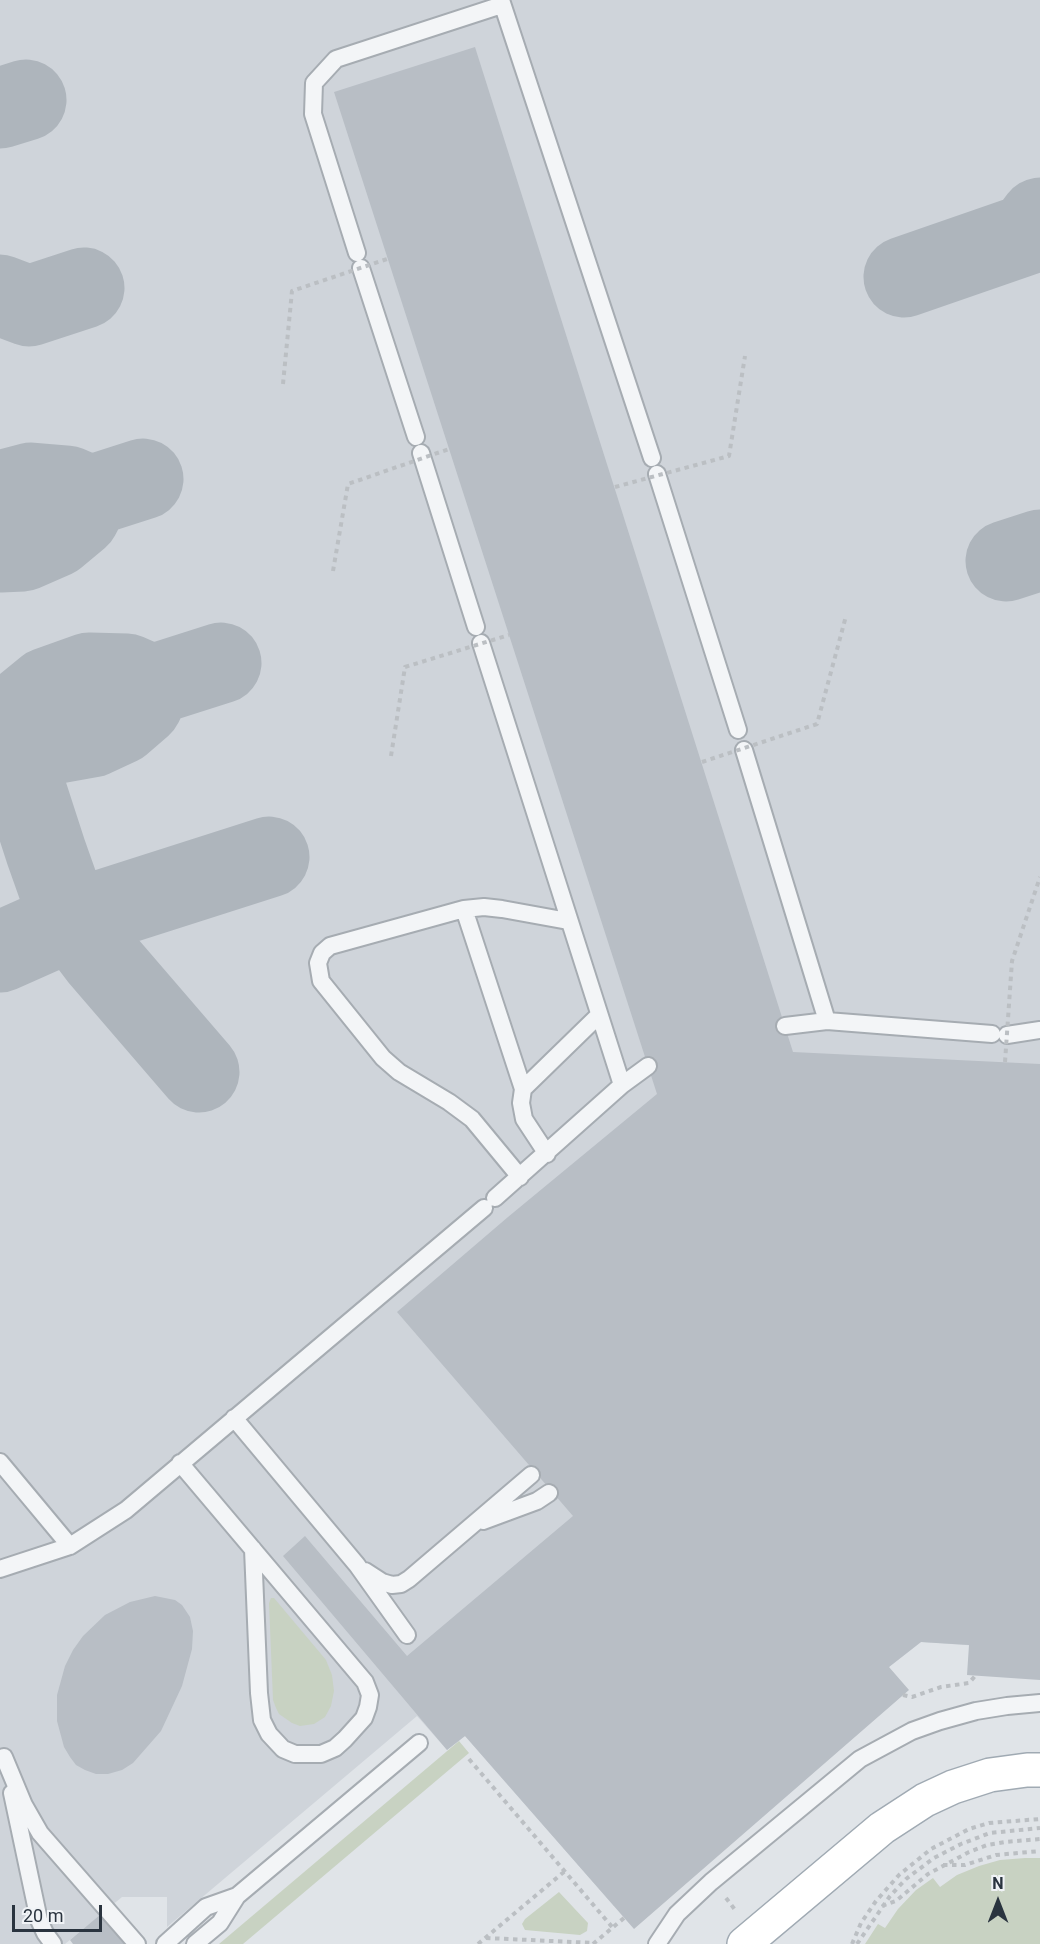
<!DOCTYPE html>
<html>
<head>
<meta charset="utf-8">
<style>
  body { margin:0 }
  #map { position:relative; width:1040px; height:1944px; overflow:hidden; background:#e0e4e8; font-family:Roboto,sans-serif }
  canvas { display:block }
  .north { position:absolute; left:968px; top:1872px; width:60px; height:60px; -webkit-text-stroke:4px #f0f3f6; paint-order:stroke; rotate:0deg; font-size:16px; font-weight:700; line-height:24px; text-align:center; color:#2a343f }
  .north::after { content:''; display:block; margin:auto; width:21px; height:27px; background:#2a343f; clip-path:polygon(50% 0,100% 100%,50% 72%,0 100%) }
  .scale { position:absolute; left:12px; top:1905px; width:90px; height:27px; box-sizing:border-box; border:3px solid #2a343f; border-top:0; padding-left:8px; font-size:18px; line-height:21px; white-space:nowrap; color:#2a343f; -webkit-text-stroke:4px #f0f3f6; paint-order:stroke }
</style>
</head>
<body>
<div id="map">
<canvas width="1040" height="1944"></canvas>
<div class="north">N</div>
<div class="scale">20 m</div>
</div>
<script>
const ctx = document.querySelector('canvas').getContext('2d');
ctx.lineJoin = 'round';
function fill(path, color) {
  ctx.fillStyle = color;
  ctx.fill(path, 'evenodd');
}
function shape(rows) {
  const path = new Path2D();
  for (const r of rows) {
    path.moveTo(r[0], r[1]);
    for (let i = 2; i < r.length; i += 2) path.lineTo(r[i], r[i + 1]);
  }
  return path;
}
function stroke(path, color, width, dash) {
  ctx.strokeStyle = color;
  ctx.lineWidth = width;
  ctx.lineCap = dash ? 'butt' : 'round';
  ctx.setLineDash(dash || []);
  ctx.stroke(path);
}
fill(shape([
  [0,0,1040,0,1040,1650,921,1642,889,1667,614,1906,465,1736,447,1750,417,1716,167,1927,167,1897,122,1897,65,1944,0,1944]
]), '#cfd4da');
fill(shape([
  [271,1598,274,1598,321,1654,326,1660,332,1675,334,1691,331,1706,325,1717,314,1724,300,1726,292,1723,279,1714,276,1708,273,1700,269,1603],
  [459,1741,469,1753,243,1944,219,1944],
  [1025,1858,1040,1858,1040,1944,865,1944,878,1924,885,1928,898,1909,916,1890,933,1878,940,1887,957,1875,979,1866,1000,1860],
  [559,1892,588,1923,587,1931,580,1935,525,1930,522,1924,525,1919]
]), '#c8d2c2');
stroke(shape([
  [0,108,26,100],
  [904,277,1028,234,1040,218],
  [0,295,29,306,84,288],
  [0,491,31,483,67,486,90,496,143,479],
  [0,552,23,551,55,537,79,517,90,496],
  [1006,561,1040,550],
  [152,685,142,705,120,724,92,737,53,744,24,740,8,731,20,710,47,688,89,673,127,674,152,685,221,663],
  [22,778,46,852,63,900,72,920,100,957,199,1072],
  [0,952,72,920,269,857]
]), '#aeb5bc', 81);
fill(shape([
  [475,47,793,1052,1040,1064,1040,1680,967,1675,969,1645,921,1642,889,1667,909,1690,634,1929,465,1736,447,1750,283,1556,305,1536,407,1656,573,1516,397,1312,508,1217,657,1094,334,92],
  [155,1596,175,1600,182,1605,190,1617,193,1631,192,1649,182,1686,161,1731,133,1763,122,1770,108,1774,96,1774,85,1770,76,1765,70,1757,64,1747,57,1721,57,1695,65,1666,73,1650,83,1636,105,1615,130,1602],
  [101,1914,126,1944,73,1944,70,1940]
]), '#b8bec5');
const lane = shape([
  [501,0,652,458],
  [357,253,313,114,314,83,336,59,502,5],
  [361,268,416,437],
  [421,453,476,627],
  [657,474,738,730],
  [481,643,622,1085,495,1198],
  [744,750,827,1021,992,1034],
  [464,909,523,1089],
  [785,1026,827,1021],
  [1007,1035,1040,1030],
  [622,1085,648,1066],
  [547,1154,524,1119,521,1103,523,1089,599,1015],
  [520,1177,472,1119,449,1102,399,1072,383,1058,321,981,318,963,322,953,330,946,464,909,484,907,502,909,568,921],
  [234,1418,357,1565,407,1635],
  [0,1462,70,1546],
  [180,1463,365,1682,370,1695,368,1707,364,1718,345,1739,335,1748,321,1754,295,1754,283,1749,269,1734,262,1720,259,1693,253,1549],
  [483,1521,537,1501,549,1493],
  [0,1569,70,1546,126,1510,484,1208],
  [365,1571,382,1582,392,1585,401,1584,409,1579,531,1475],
  [4,1757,24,1805,40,1833,137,1944],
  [12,1793,39,1920,45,1933,53,1944],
  [165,1944,206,1907,237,1896],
  [195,1944,220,1923,237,1896,419,1743],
  [657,1944,677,1914,711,1882,860,1759,912,1731,940,1721,976,1711,1007,1706,1040,1703]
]);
const primary = shape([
  [744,1944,882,1828,925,1800,953,1787,990,1775,1027,1770,1040,1770]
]);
stroke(lane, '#a6acb2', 20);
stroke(primary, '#a0aab3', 36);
stroke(shape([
  [903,1695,912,1697,941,1687,969,1683,975,1676],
  [469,1759,613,1928],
  [943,1865,965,1865,996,1855,1040,1851],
  [726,1898,736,1911],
  [882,1906,896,1901,928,1874,969,1852,987,1845,1005,1842,1040,1839],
  [486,1938,595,1943],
  [478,1944,565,1871],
  [593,1944,624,1918],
  [852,1944,861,1923,876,1901,899,1875,931,1849,969,1829,989,1823,1040,1819],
  [857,1944,890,1896,906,1879,934,1858,961,1844,990,1833,1040,1828]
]), '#bbbfc3', 4, [4.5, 4.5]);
stroke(lane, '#f3f5f7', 16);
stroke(primary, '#fff', 33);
stroke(shape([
  [283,384,292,291,387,259],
  [615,487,729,456,745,356],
  [333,571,348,484,449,449],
  [391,756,405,667,509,635],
  [702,762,817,724,846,616],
  [1005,1062,1012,961,1040,877]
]), '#bbbfc3', 4, [4.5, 4.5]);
</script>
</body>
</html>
